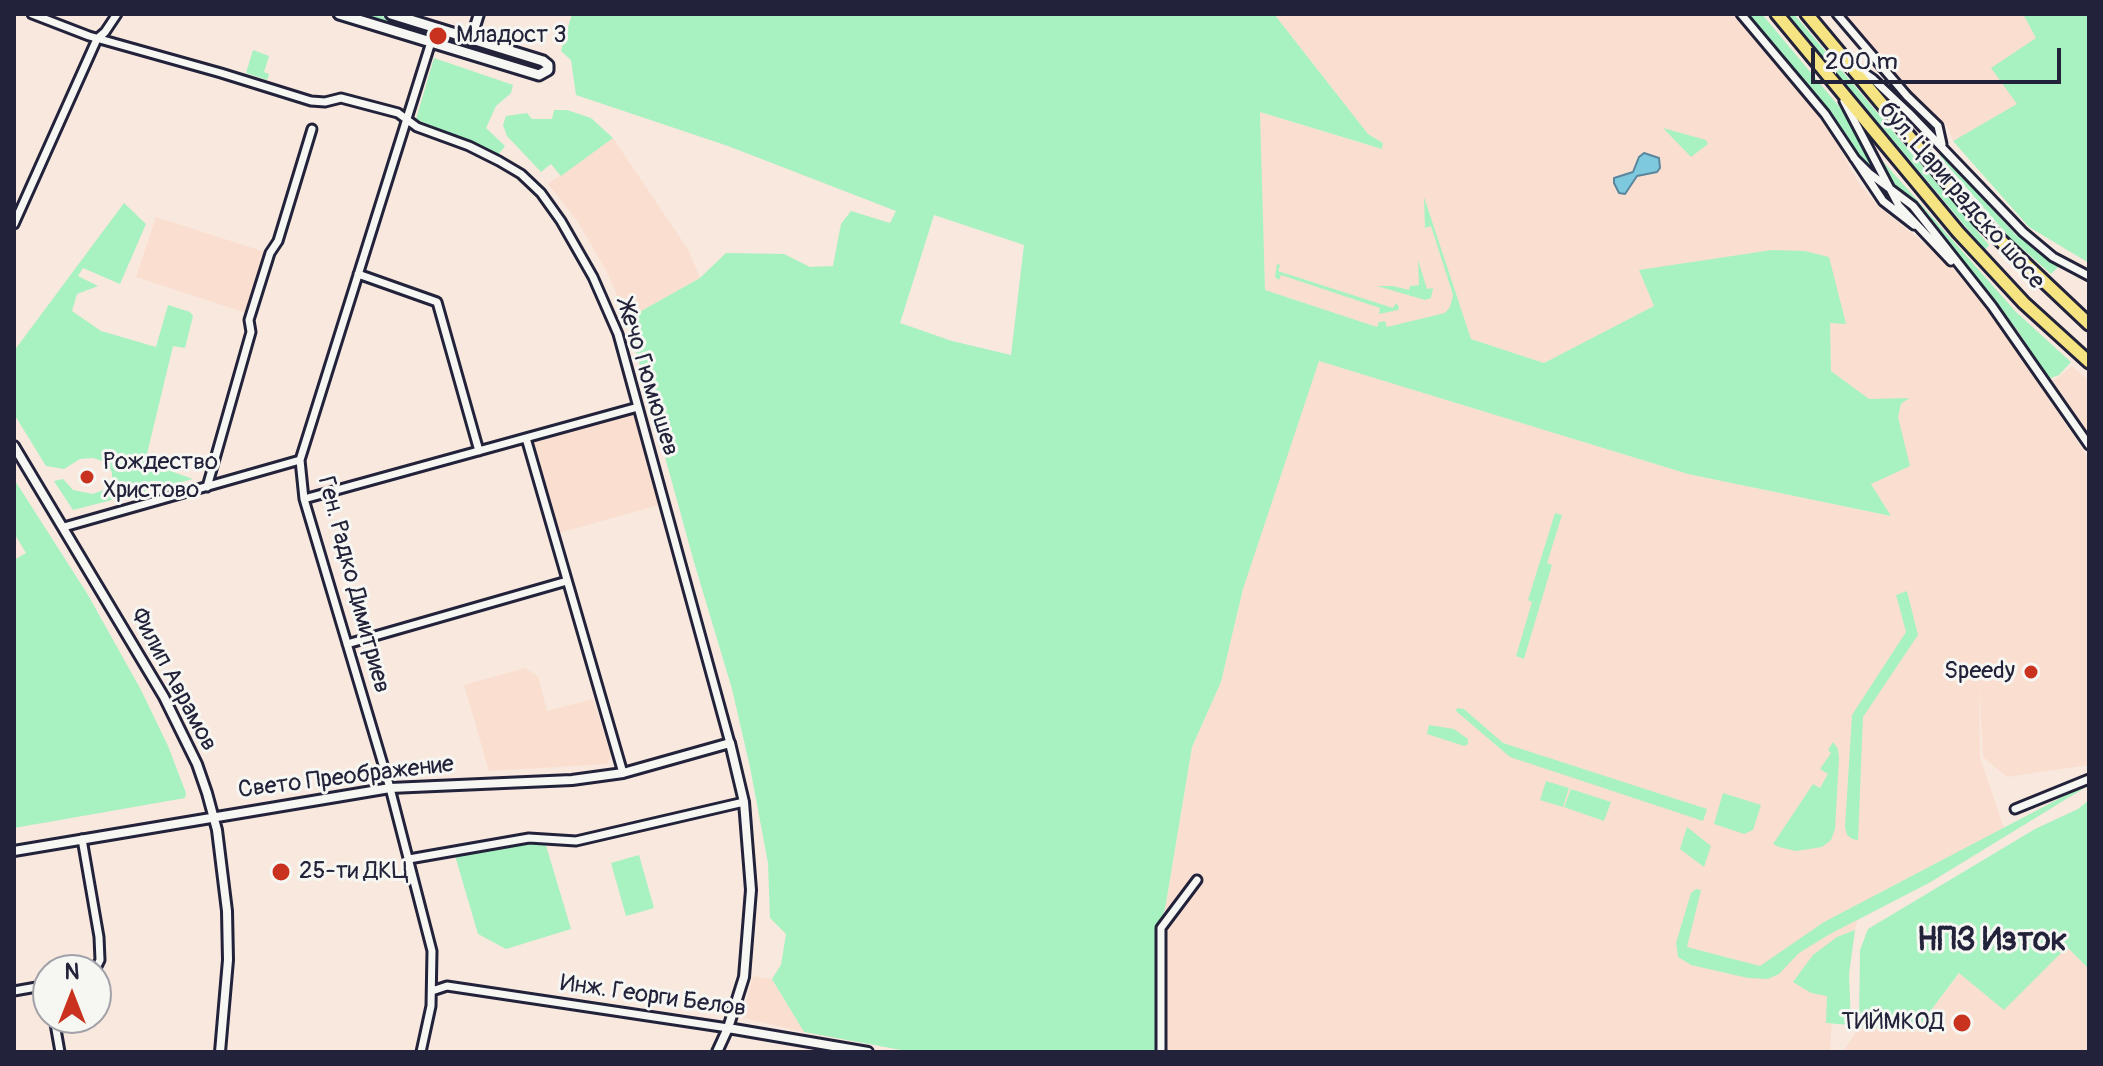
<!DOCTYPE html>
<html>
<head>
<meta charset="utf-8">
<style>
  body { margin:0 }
  #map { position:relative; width:2103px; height:1066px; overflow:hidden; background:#f8e8de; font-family:Pangolin,sans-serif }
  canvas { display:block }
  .frame { position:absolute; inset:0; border:16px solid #22223b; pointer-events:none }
  .north { position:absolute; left:32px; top:954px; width:80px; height:80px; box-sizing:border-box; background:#f6f6f2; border:2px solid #a1a1a9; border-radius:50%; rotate:0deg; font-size:22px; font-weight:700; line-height:32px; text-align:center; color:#22223b }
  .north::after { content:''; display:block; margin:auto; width:28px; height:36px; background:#c8321e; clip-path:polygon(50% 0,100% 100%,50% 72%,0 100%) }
  .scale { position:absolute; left:1811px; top:48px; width:250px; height:36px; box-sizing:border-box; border:4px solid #22223b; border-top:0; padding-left:10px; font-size:24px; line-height:28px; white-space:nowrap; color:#22223b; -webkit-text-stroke:6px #f6f6f2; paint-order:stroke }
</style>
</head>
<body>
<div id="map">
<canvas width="2103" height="1066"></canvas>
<div class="frame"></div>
<div class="north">N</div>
<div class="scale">200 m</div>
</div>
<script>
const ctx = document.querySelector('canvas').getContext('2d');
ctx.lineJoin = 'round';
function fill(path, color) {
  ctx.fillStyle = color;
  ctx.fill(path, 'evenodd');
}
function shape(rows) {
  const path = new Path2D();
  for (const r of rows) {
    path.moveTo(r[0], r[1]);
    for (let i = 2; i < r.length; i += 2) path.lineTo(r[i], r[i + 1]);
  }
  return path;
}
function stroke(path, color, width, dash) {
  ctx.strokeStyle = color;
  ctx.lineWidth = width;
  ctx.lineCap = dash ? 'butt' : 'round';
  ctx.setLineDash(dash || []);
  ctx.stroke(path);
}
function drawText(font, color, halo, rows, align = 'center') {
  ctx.font = font + ' Pangolin,sans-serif';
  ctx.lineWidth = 6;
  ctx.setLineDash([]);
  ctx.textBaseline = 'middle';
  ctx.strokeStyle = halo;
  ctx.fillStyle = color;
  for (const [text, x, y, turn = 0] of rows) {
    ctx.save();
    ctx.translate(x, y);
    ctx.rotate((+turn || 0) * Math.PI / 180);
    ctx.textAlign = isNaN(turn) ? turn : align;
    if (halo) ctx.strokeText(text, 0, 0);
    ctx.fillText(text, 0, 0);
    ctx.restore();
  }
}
fill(shape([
  [1274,14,1733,14,1828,127,1858,182,1878,206,1948,263,1982,300,2089,459,2089,765,2007,777,1983,757,1979,682,1980,758,2004,828,1873,896,1857,921,1855,930,1837,937,1830,1052,1167,1052,1165,909,1192,747,1221,682,1243,589,1319,361,1688,474,1890,516,1871,483,1902,439,1898,417,1901,404,1908,399,1869,400,1831,371,1830,323,1845,323,1640,270,1655,306,1544,363,1471,339,1388,331,1265,290,1259,112,1381,149,1383,143,1368,134],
  [1838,14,2023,14,2037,38,2018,104,1953,141,1947,126,1916,99,1853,26,1848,26],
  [613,138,689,251,700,278,627,319,607,272,576,219,548,184],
  [156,217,265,252,246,313,136,277],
  [2072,366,2089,381,2089,435,2053,381],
  [634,413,659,505,559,533,533,441],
  [525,668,538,676,547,711,593,699,611,755,608,764,489,771,464,685],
  [2067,947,2089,969,2089,1052,1843,1052,1859,1027,1916,1029,1960,973],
  [753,976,772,979,804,1032,742,1018]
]), '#fadfd0');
fill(shape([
  [359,14,375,14,529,61,528,65],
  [572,14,1274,14,1368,134,1383,143,1382,149,1260,112,1265,290,1377,327,1379,322,1385,321,1387,327,1445,313,1450,307,1453,295,1431,226,1425,228,1424,197,1471,339,1544,363,1654,306,1639,270,1772,250,1805,251,1829,257,1846,324,1830,323,1831,371,1869,399,1909,398,1901,404,1898,417,1910,466,1871,484,1891,516,1688,474,1319,361,1243,589,1221,682,1192,747,1165,909,1157,930,1156,1052,912,1052,804,1032,772,979,781,965,786,934,770,918,768,863,750,767,732,689,694,562,627,319,700,278,726,253,784,254,810,267,833,266,841,224,851,211,890,223,896,211,728,146,576,95,571,60,561,51],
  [934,215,1024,245,1011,355,952,341,900,323],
  [1747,14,1762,14,1847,116,1875,174,1860,160,1832,118],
  [1787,14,1794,14,1989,245,1985,250],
  [2023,14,2089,14,2089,263,2029,227,1953,141,2017,104,1991,68,2036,38],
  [253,50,269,56,264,72,269,74,267,80,246,73],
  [434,58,513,85,511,93,496,106,486,128,505,146,498,155,416,119],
  [554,110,567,110,591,118,613,138,561,176,551,164,541,172,507,136,503,125,506,116,527,113,532,119,552,119],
  [1663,128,1706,140,1708,144,1691,157],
  [1941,154,2016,235,2059,266,2051,274,2009,237,1940,157],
  [1880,158,2016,312,2071,362,2059,375,2048,379,2018,331,1917,205,1889,183],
  [124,203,146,224,120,284,83,268,78,276,98,286,77,294,72,311,101,331,156,347,168,305,190,312,193,316,185,348,173,346,145,462,193,479,73,510,54,481,63,479,73,490,93,494,106,489,112,478,112,472,105,462,93,458,80,459,64,469,46,466,14,414,14,351],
  [1418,260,1427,289,1433,288,1431,298,1425,300,1377,286,1393,286,1409,290,1410,286,1419,285],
  [1277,264,1280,265,1278,271,1393,308,1396,303,1399,307,1398,310,1379,314,1380,308,1281,275,1279,280,1275,277],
  [14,479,88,595,141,690,168,746,186,793,185,798,14,828,14,560,26,553,14,533],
  [1555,513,1562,515,1547,563,1552,565,1524,659,1516,656,1532,602,1528,600],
  [1907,591,1918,635,1863,717,1858,840,1852,839,1847,835,1845,827,1852,715,1906,632,1896,595],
  [1457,708,1464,709,1503,743,1707,809,1703,821,1510,757,1456,711],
  [1429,725,1454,729,1468,739,1468,744,1464,746,1427,734],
  [1833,742,1838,749,1839,759,1835,829,1831,840,1822,847,1796,851,1779,847,1773,844,1813,784,1820,788,1828,774,1820,769,1831,753,1828,750],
  [1546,781,1569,788,1563,807,1540,800],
  [2087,784,2086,787,1929,883,1830,934,1799,953,1779,974,1768,979,1748,978,1691,965,1678,957,1676,943,1691,893,1696,889,1701,890,1687,947,1760,966,1824,922],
  [1571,789,1611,802,1604,821,1564,807],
  [1723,793,1761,805,1753,830,1744,834,1714,824],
  [2089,800,2089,969,2067,947,2004,1010,1959,973,1916,1030,1859,1027,1860,950,1868,929,2035,829,2078,809],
  [1687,827,1711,846,1704,867,1680,849],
  [544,839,571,929,506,949,478,934,454,852],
  [639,855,654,908,626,916,611,863],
  [1855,930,1849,974,1851,1025,1826,1023,1827,996,1811,993,1793,982,1813,955,1837,937]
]), '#a8f1c0');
const water = shape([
  [1644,153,1659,158,1660,168,1657,172,1637,176,1625,194,1619,193,1614,183,1614,178,1633,172,1639,157,1644,153]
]);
fill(water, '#7fc9df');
stroke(water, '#5a869d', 2);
const minor = shape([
  [32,14,89,36,221,73,311,101,325,102,341,98,398,113,417,127,469,146,499,161,521,174,541,193,561,221,593,277,618,334,730,743],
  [1741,14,1825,114,1883,201,1914,225],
  [1837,14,1907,96,1938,126,1942,144],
  [1857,68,1873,79,1909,113,2023,232,2053,257,2089,276],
  [1844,101,1899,206,1951,261],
  [1854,158,1869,173,1913,206,1992,306,2089,445],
  [14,224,97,39,105,32,117,14],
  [358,274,437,302,479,451],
  [526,438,623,773],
  [207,487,251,332,249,320,270,253,278,241,312,129],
  [304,499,638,407],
  [64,527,300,460],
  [347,644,567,581],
  [2015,809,2089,779],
  [82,839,99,937,100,960,95,970],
  [409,859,529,838,576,841,744,802],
  [14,991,48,985],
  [432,991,447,986,728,1028],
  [54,1018,60,1052],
  [421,1052,431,1006,432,951,390,788,304,499,300,460,431,42],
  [1161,1052,1161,928,1197,880]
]);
const tertiary = shape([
  [471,39,479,14],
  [14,446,164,697,197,764,207,793,217,830,227,911,228,960,220,1052],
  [14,851,390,788,572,780,623,773,730,743,744,802,751,890,744,977,728,1028,717,1052],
  [728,1028,868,1052]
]);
const secondary = shape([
  [339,14,539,75,548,70,548,65,543,61,391,14]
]);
const trunk = shape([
  [1777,14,1958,232,2024,303,2089,362],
  [1807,14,1979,220,2089,324]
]);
stroke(minor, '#22223b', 13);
stroke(tertiary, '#22223b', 14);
stroke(secondary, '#22223b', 15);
stroke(trunk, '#22223b', 17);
stroke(minor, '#f6f6f2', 7);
stroke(tertiary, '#f6f6f2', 8);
stroke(secondary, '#f6f6f2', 9);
stroke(trunk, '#f6e381', 11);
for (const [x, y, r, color] of [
  [438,36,10,"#c8321e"],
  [87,477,8,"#c8321e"],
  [2031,672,8,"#c8321e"],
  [281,872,10,"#c8321e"],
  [1962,1023,10,"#c8321e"]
]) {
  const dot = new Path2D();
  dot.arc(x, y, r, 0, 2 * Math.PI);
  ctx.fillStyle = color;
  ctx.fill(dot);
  stroke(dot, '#f6f6f2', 3);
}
drawText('24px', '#22223b', '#f6f6f2', [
  ["Младост 3",456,36],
  ["Рождество",103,463],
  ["Христово",103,491],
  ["Speedy",2015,672,"right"],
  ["25-ти ДКЦ",299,872],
  ["ТИЙМКОД",1944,1023,"right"]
], 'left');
drawText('24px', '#22223b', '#f6f6f2', [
  ["бул. Цариградско шосе",1961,196,49],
  ["Жечо Гюмюшев",647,378,73],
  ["Ген. Радко Димитриев",353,585,75],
  ["Филип Аврамов",173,680,62],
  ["Свето Преображение",346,778,-7],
  ["Инж. Георги Белов",653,997,8]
]);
drawText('bold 32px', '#22223b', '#f6f6f2', [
  ["НПЗ Изток",1992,942]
]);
</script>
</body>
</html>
